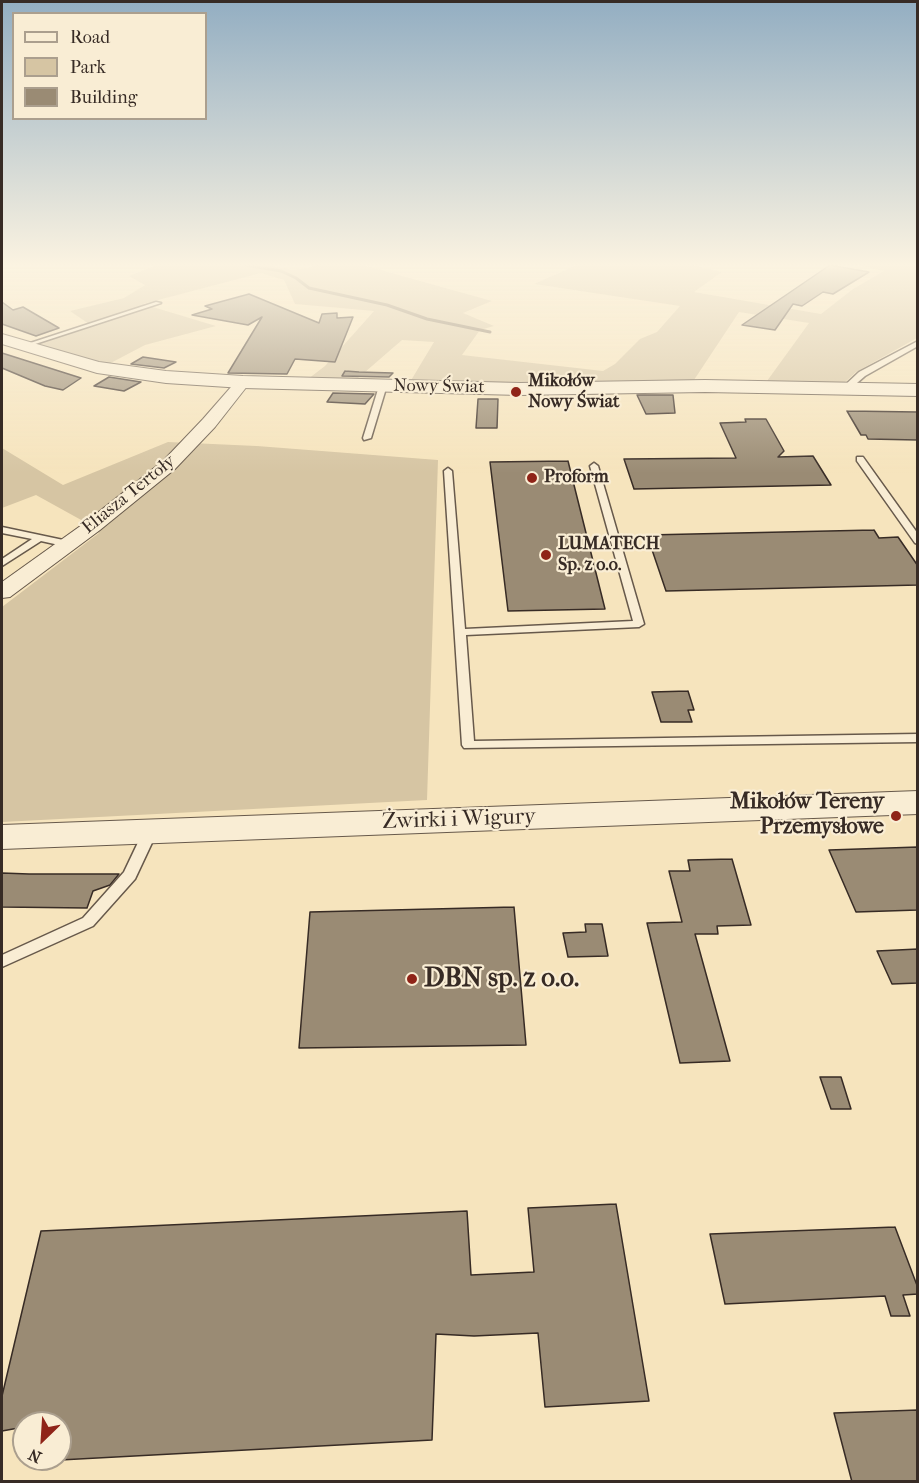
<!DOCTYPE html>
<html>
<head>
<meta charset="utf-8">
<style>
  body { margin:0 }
  #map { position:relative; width:919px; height:1483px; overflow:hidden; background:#f6e4bd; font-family:"IM FELL French Canon",serif }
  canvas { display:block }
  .frame { position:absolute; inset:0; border:3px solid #372b25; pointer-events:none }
  .legend { position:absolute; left:12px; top:12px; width:195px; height:108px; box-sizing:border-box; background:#f9edd4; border:2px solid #ab9f8e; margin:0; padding:8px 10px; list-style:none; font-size:18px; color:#372b25 }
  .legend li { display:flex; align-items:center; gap:12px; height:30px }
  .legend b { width:30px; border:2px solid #ab9f8e }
  .north { position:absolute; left:12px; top:1411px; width:60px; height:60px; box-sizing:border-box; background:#f9edd4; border:2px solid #ab9f8e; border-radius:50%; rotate:205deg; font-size:16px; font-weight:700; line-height:24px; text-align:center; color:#372b25 }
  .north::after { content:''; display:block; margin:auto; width:21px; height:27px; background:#8f2418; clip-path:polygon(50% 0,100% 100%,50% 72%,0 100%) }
</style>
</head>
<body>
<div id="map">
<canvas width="919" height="1483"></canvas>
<div class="frame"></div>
<ul class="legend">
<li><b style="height:8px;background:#f9edd4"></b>Road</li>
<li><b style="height:16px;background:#d6c5a3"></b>Park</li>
<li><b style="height:16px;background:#9a8b74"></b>Building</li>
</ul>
<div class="north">N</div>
</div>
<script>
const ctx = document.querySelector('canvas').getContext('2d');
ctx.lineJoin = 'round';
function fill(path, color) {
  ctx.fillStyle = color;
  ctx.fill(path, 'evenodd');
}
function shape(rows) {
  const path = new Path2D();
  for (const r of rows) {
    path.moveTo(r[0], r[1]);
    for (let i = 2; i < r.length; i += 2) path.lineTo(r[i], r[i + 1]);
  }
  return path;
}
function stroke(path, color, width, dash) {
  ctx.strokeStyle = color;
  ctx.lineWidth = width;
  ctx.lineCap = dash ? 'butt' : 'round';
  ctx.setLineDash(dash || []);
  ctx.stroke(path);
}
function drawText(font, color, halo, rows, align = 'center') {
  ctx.font = font + ' "IM FELL French Canon",serif';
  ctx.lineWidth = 4.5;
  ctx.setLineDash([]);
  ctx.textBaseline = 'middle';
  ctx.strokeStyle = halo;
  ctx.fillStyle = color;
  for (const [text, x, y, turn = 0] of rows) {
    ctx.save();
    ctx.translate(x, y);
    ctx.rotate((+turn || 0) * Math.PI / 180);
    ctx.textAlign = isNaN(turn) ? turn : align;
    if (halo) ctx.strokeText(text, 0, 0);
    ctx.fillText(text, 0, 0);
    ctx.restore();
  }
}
fill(shape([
  [156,265,269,265,294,270,321,265,363,265,492,301,463,313,494,326,480,330,462,355,603,371,615,364,640,339,657,332,680,306,534,284,577,265,691,265,722,272,694,292,821,314,853,289,884,271,857,265,917,265,917,338,856,372,844,383,767,381,809,323,739,312,694,380,521,384,410,382,434,342,402,340,357,379,308,379,325,366,374,311,295,304,284,280,261,273,143,304,216,326,145,345,105,366,26,344,89,324,70,311,124,298,145,285,129,276],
  [168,442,257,446,438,460,427,800,2,822,2,607,99,533,83,521,36,495,2,508,2,448,63,485]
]), '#d6c5a3');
stroke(shape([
  [245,265,281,271,296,278,309,288,387,305,427,319,490,332]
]), '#837461', 3);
const building = shape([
  [830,265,869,272,833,294,823,292,802,306,793,304,775,330,742,325,830,265],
  [249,294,319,323,322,314,337,313,337,318,353,317,335,362,295,359,287,374,228,373,262,317,248,325,192,315,212,309,205,306,249,294],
  [2,302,13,310,23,307,59,328,36,336,2,324,2,302],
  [2,353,81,378,63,390,45,386,2,368,2,353],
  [143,357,176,362,164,368,131,364,143,357],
  [345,371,359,372,393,373,389,377,342,376,345,371],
  [109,377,141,382,124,391,94,386,109,377],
  [333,393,374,394,365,404,327,402,333,393],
  [637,395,673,395,675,413,646,414,637,395],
  [478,399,498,399,497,428,476,428,478,399],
  [847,411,918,412,918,440,868,439,866,435,861,435,847,411],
  [745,419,766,419,784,451,778,457,813,456,831,485,634,489,624,459,736,458,720,423,746,422,745,419],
  [568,461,605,609,508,611,490,462,568,461],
  [874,530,879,538,898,537,918,566,918,585,666,591,647,535,874,530],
  [688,691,694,710,688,710,692,722,661,722,652,692,688,691],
  [918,847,918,910,856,912,829,850,918,847],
  [732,859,751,925,717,926,718,934,695,934,730,1061,680,1063,647,923,682,922,669,871,690,871,688,860,732,859],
  [2,873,29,874,119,874,110,885,93,891,87,908,2,907,2,873],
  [514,907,526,1045,299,1048,310,912,514,907],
  [585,924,602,924,608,956,568,957,563,933,586,932,585,924],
  [918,949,918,983,892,984,877,951,918,949],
  [820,1077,841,1077,851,1109,831,1109,820,1077],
  [616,1204,649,1401,545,1407,538,1333,474,1336,436,1334,432,1440,60,1460,60,1423,24,1423,24,1427,2,1431,2,1396,41,1231,467,1211,471,1275,534,1272,528,1208,616,1204],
  [895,1227,918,1288,918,1294,903,1295,910,1316,891,1316,885,1296,725,1304,710,1234,895,1227],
  [918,1410,918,1482,852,1482,834,1413,918,1410]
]);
fill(building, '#9a8b74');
stroke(building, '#372b25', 1.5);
const service = shape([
  [156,302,161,303,26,347,21,346,156,302],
  [918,341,918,346,865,376,850,389,843,387,859,372,918,341],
  [380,383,387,385,371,438,364,440,363,438,380,383],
  [857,457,863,457,918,534,918,544,915,543,857,461,857,457],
  [594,463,598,466,644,624,639,627,466,635,474,741,918,734,918,742,464,748,462,745,444,471,448,468,452,471,465,629,633,621,590,466,594,463],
  [2,527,68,541,73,544,68,547,41,541,2,566,2,559,32,539,2,533,2,527],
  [150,827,155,829,157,832,135,879,93,926,2,967,2,955,83,918,124,872,143,832,145,829,150,827]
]);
const minor = shape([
  [243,377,251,382,248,385,215,427,175,469,100,530,10,597,2,598,2,582,86,522,163,461,203,419,238,379,243,377]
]);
const tertiary = shape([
  [2,334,99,362,166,371,243,376,520,383,705,380,918,384,918,396,705,392,520,395,243,388,166,383,97,373,2,344,2,334],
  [918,791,918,814,2,849,2,825,918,791]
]);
stroke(service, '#67594b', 3);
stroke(minor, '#67594b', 2);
stroke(tertiary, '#67594b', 2);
fill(service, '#f9edd4');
fill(minor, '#f9edd4');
fill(tertiary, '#f9edd4');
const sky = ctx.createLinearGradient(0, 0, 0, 473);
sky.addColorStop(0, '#93aec2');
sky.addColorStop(0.56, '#fbf3e1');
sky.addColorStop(1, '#fbf3e100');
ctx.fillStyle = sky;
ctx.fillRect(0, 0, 919, 473);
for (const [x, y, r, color] of [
  [516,392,6,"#8f2418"],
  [532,478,6,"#8f2418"],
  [546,555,6,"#8f2418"],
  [896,816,6,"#8f2418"],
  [412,979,6,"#8f2418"]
]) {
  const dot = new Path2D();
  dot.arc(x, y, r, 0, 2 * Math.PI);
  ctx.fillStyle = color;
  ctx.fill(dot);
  stroke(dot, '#f9edd4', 2);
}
drawText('bold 18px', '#372b25', '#f9edd4', [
  ["Mikołów",528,382],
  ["Nowy Świat",528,403],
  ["Proform",544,478],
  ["LUMATECH",558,545],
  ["Sp. z o.o.",558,566]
], 'left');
drawText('18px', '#372b25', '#f9edd4', [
  ["Nowy Świat",439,387,1],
  ["Eliasza Tertoły",129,495,-39]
]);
drawText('bold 22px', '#372b25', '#f9edd4', [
  ["Mikołów Tereny",884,803],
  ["Przemysłowe",884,828]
], 'right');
drawText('22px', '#372b25', '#f9edd4', [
  ["Żwirki i Wigury",459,820,-2]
]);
drawText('bold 27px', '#372b25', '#f9edd4', [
  ["DBN sp. z o.o.",424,979]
], 'left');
</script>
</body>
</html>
